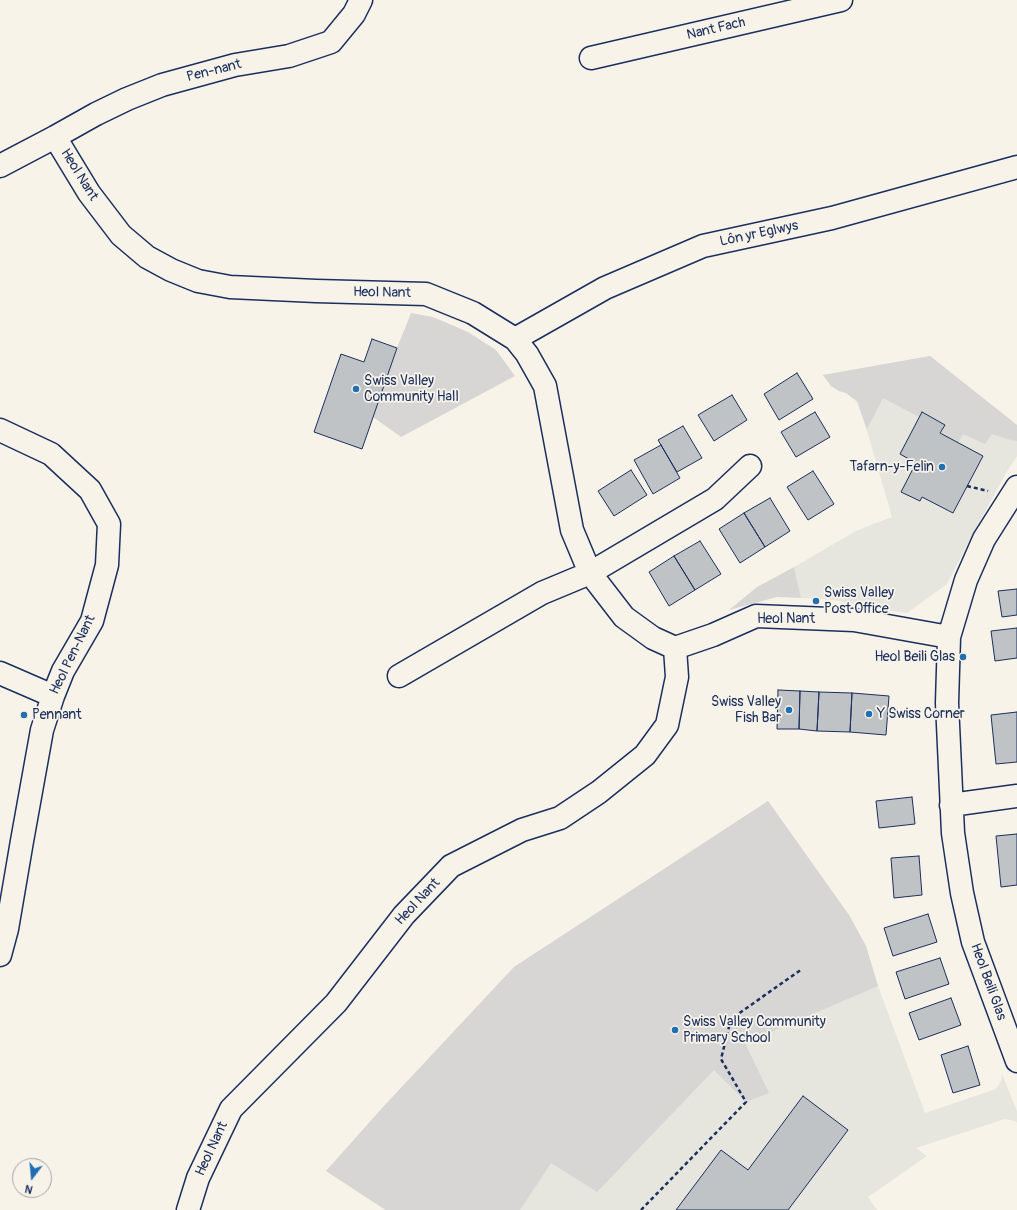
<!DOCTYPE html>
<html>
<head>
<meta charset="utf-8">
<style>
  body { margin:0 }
  #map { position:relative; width:1017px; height:1210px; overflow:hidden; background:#f7f3e8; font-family:Pangolin,sans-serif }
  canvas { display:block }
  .north { position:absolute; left:12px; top:1158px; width:40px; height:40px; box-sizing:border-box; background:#f7f3e8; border:1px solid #9fa5b1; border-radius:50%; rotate:196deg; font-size:11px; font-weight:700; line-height:16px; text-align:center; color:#1b2f5e }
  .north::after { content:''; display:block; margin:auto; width:14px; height:18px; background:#1f6fb2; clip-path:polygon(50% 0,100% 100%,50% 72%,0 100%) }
</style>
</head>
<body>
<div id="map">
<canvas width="1017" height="1210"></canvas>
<div class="north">N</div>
</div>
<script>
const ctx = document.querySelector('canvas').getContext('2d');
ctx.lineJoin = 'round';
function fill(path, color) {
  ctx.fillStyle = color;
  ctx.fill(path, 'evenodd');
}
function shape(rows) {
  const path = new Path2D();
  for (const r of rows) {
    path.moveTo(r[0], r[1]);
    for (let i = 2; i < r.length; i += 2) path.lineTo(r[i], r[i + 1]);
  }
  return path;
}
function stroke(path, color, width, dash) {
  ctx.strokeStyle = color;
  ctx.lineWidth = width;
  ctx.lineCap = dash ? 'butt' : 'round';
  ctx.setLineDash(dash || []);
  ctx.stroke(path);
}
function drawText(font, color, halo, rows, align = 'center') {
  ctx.font = font + ' Pangolin,sans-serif';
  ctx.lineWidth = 3.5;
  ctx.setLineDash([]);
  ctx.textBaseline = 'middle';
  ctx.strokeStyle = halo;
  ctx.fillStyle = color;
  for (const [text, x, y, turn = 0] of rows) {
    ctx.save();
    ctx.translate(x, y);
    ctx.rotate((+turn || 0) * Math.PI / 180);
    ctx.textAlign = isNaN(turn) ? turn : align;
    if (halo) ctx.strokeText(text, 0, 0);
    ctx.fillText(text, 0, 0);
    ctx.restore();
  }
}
fill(shape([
  [930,356,1017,425,1017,456,1006,473,995,493,966,547,947,584,907,613,866,607,840,601,823,599,801,598,794,567,858,530,892,517,868,434,857,402,846,393,839,391,831,386,823,375],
  [768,801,849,915,866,946,878,986,925,1113,996,1089,1001,1081,1002,1074,1017,1111,1017,1123,1015,1121,1005,1119,916,1148,927,1156,868,1197,877,1210,385,1210,326,1171,384,1106,514,967]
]), '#e6e5de');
fill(shape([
  [411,313,433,317,468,332,496,350,515,376,401,437,373,417,397,348],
  [930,356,1017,425,1017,441,1007,439,992,434,985,444,963,434,958,443,941,433,945,425,922,412,919,417,883,398,867,429,857,401,846,393,839,391,831,386,823,375],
  [794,567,801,598,777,597,729,610,757,587],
  [768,801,849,915,866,946,878,986,745,1043,769,1093,746,1102,714,1070,597,1192,551,1163,520,1210,386,1210,326,1171,384,1106,514,967]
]), '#d7d6d4');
const building = shape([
  [372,339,397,348,362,449,314,432,341,354,364,362,372,339],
  [797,373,813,399,779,420,764,394,797,373],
  [732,395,747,420,714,441,698,415,732,395],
  [815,412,830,437,796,457,781,432,815,412],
  [922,412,945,425,940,433,983,456,953,513,922,497,920,501,901,492,916,463,900,454,922,412],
  [683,426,702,458,677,472,658,440,683,426],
  [661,445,680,478,653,494,634,460,661,445],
  [631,470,647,495,614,516,598,491,631,470],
  [813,471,834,504,808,520,787,487,813,471],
  [770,498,790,531,765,547,744,513,770,498],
  [744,513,765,547,740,563,719,529,744,513],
  [700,541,721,574,695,590,674,556,700,541],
  [674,556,695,590,669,606,649,572,674,556],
  [1017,589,1017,615,1002,617,998,591,1017,589],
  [1017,628,1017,658,995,661,991,631,1017,628],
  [778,690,800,691,799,729,777,729,778,690],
  [800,691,819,692,817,731,799,729,800,691],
  [819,692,852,693,850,732,817,731,819,692],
  [852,693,889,696,886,735,850,732,852,693],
  [1017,712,1017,762,996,764,991,715,1017,712],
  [912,797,915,824,879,828,876,801,912,797],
  [1017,834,1017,885,1001,887,996,836,1017,834],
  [919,856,922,895,894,898,891,858,919,856],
  [928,914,937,942,893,956,884,928,928,914],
  [940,958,949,984,905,999,896,972,940,958],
  [951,998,961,1025,919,1040,909,1013,951,998],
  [968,1046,980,1085,953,1093,941,1055,968,1046],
  [803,1096,848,1130,788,1210,676,1210,721,1150,748,1170,803,1096]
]);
fill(building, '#c0c3c5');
stroke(building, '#1b2f5e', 1);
const minor = shape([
  [591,58,841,0],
  [55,137,89,193,121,235,147,257,171,270,198,281,230,287,316,291,426,294,473,313,515,339,527,354,545,386,572,530,590,573,624,617,653,638,675,648,713,635,756,616,854,620,949,637],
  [0,166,55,137,96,114,127,99,162,85,235,65,289,56,331,42,354,14,361,0],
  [515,339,605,288,703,246,832,218,1017,167],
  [0,430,51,454,90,490,109,524,107,565,92,621,63,671,53,696,42,730,22,841,7,929,0,955],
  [1017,487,984,539,966,580,949,637,947,703,953,833,962,893,973,942,1017,1061],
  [0,673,53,696],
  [399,676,542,593,590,573,715,499,750,466],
  [951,805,1017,796],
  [188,1210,198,1178,231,1109,336,1003,404,915,451,866,522,830,560,818,599,792,645,755,667,725,677,677,675,648]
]);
stroke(minor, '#1b2f5e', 25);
stroke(shape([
  [967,486,988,491],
  [641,1210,746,1102,721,1059,731,1019,802,969]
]), '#1b2f5e', 2.5, [4, 3]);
stroke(minor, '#f7f3e8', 22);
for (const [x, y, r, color] of [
  [356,389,4,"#1f6fb2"],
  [942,467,4,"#1f6fb2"],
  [816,601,4,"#1f6fb2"],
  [963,657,4,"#1f6fb2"],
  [789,710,4,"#1f6fb2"],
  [869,714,4,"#1f6fb2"],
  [24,715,4,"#1f6fb2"],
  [675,1030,4,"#1f6fb2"]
]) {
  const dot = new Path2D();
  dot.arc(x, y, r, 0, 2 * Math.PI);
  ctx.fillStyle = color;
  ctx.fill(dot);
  stroke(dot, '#f7f3e8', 1.5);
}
drawText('14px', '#1b2f5e', '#f7f3e8', [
  ["Nant Fach",716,29,-13],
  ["Pen-nant",214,71,-14],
  ["Heol Nant",79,175,58],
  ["Lôn yr Eglwys",759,234,-12],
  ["Heol Nant",382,293,1],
  ["Heol Nant",786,619],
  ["Heol Pen-Nant",73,655,-64],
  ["Heol Nant",418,902,-47],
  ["Heol Beili Glas",988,982,70],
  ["Heol Nant",212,1149,-65]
]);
drawText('14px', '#1b2f5e', '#f7f3e8', [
  ["Swiss Valley",364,381],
  ["Community Hall",364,397],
  ["Tafarn-y-Felin",934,467,"right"],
  ["Swiss Valley",824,593],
  ["Post Office",824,609],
  ["Heol Beili Glas",955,657,"right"],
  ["Swiss Valley",781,702,"right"],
  ["Fish Bar",781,718,"right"],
  ["Y Swiss Corner",877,714],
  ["Pennant",32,715],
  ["Swiss Valley Community",683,1022],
  ["Primary School",683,1038]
], 'left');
</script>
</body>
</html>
